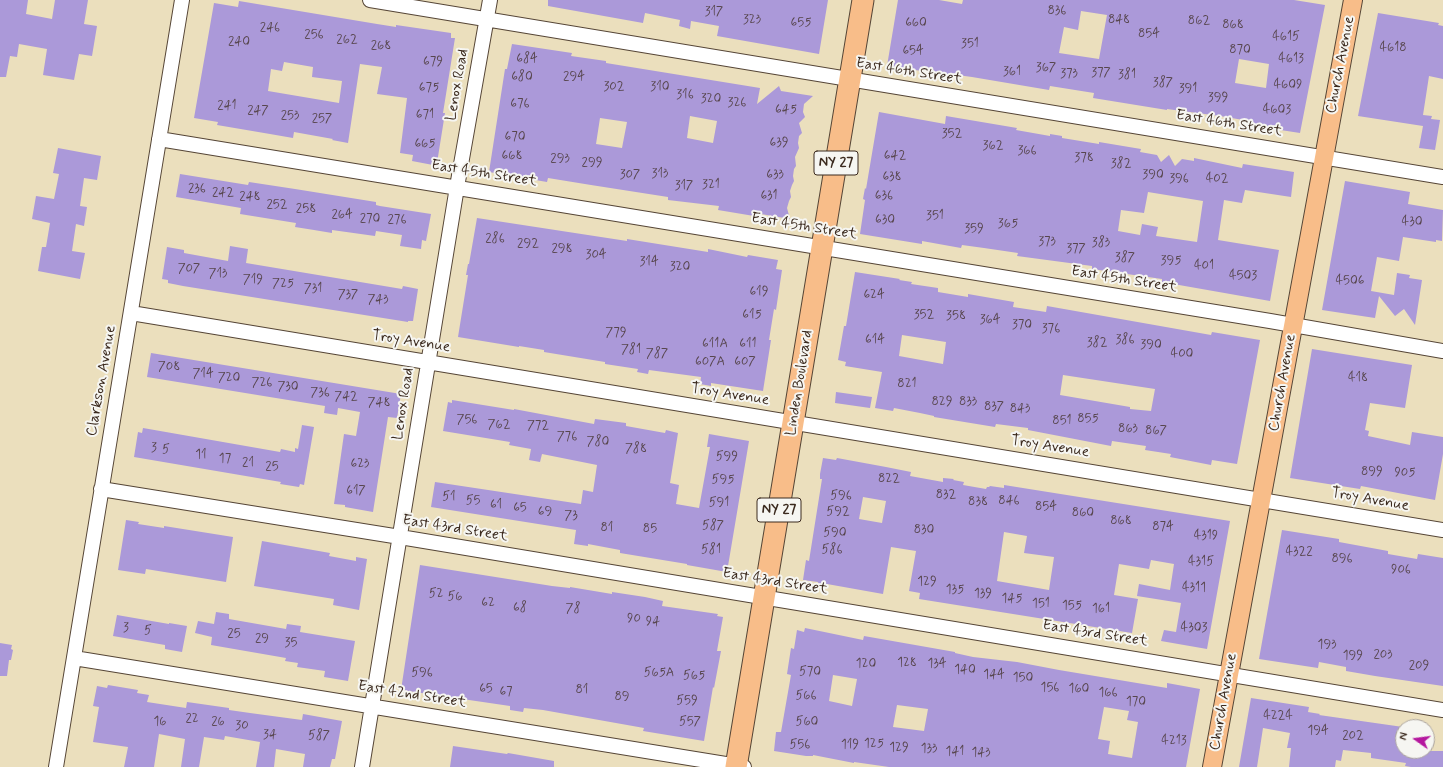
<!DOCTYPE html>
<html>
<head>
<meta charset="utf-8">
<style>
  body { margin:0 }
  #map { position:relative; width:1443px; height:767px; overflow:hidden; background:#ebdfbd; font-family:Mynerve,sans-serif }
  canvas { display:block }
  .north { position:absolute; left:1395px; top:719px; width:40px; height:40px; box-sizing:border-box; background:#f6f6f2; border:1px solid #aba49d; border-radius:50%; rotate:284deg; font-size:11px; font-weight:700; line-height:16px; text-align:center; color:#3b2a1e }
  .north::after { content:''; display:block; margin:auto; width:14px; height:18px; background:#b5179e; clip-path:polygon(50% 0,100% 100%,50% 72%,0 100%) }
</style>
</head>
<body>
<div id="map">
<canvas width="1443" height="767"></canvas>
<div class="north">N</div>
</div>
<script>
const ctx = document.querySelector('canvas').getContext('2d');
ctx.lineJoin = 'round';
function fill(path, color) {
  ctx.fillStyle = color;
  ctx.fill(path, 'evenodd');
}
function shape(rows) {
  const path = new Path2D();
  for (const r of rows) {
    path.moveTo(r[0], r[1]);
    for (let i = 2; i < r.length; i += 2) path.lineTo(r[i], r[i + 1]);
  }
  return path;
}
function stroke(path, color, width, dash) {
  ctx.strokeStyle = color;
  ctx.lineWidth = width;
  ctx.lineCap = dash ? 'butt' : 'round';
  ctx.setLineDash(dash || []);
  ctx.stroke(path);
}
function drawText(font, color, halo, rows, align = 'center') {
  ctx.font = font + ' Mynerve,sans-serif';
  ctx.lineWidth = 4;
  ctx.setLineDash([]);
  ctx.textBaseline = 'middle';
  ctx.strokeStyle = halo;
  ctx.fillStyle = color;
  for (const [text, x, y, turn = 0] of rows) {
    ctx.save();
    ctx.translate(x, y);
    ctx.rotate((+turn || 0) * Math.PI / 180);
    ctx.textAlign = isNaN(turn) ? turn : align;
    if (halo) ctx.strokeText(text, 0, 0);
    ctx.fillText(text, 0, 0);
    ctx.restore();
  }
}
fill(shape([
  [0,0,28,0,26,14,52,19,55,0,88,0,84,24,97,26,92,56,79,54,74,80,43,75,47,49,19,44,17,57,10,56,6,77,0,77],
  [548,0,828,0,819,54,717,36,719,26,691,21,690,29,679,26,680,20,645,13,643,23,548,6],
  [898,0,939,0,962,4,963,0,1294,0,1325,5,1300,133,1248,125,1249,121,1220,116,1167,109,1167,110,1093,98,1094,93,1050,86,1049,90,972,77,950,74,950,75,887,66],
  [1081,11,1107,15,1099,59,1059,53,1064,27,1078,30],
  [1239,59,1269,64,1266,88,1235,83],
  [239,1,377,24,396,27,396,25,451,33,451,38,455,38,443,113,445,113,437,163,433,162,433,165,412,161,413,155,400,153,407,98,377,94,382,67,360,64,348,143,332,140,333,139,294,132,293,138,270,134,217,125,218,122,194,118,214,3,238,7],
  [284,62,313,67,312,77,342,81,339,103,268,91,271,69,282,71],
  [1378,13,1439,23,1438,25,1443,26,1443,79,1429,76,1423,115,1432,116,1431,119,1440,120,1435,150,1419,148,1423,126,1358,116],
  [512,44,572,53,571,56,606,61,606,63,760,88,757,104,779,86,781,91,813,96,804,104,803,112,805,117,799,123,802,133,799,136,798,143,799,148,795,157,796,166,794,169,793,176,794,181,792,185,790,191,791,197,789,201,787,208,790,219,761,214,760,217,718,210,719,206,668,200,668,197,591,185,548,178,547,182,489,172,505,69,507,69],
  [690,116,717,121,713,143,687,138],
  [600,118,627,122,622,148,596,144],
  [879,112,945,124,946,116,1017,128,1016,130,1050,136,1050,134,1062,136,1062,138,1099,144,1099,142,1141,149,1140,152,1157,155,1161,162,1169,155,1175,166,1182,159,1194,161,1194,158,1242,168,1243,164,1294,172,1291,197,1245,190,1242,203,1224,200,1218,240,1279,250,1270,301,1162,282,1162,279,1092,269,1092,266,1017,256,1018,253,984,248,962,245,961,248,922,241,922,244,860,234,865,200,863,199,865,188,866,189],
  [1148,192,1203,201,1197,242,1156,236,1158,227,1142,224,1140,235,1118,231,1121,210,1144,213],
  [58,148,101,156,97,180,84,178,80,206,87,207,84,226,76,224,72,251,85,253,80,279,38,271,42,247,46,247,50,223,32,219,36,196,54,199,59,174,53,173],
  [180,174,248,185,249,182,295,189,376,202,376,205,380,206,431,214,426,241,422,240,421,249,400,246,402,235,376,231,375,236,332,230,332,233,314,230,295,227,296,223,240,214,241,208,176,197],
  [1345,181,1410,192,1408,204,1443,210,1442,241,1436,240,1436,242,1403,237,1399,261,1377,257,1371,291,1394,295,1397,273,1410,275,1409,278,1422,280,1415,325,1404,309,1395,316,1379,296,1375,318,1322,310],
  [477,218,627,241,627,239,708,252,708,249,747,257,748,255,778,260,776,269,782,270,776,310,774,309,769,340,771,340,763,391,711,383,711,386,700,384,701,377,649,370,648,374,637,372,638,369,605,364,605,362,544,352,544,350,519,346,519,347,458,337,468,275,466,275,468,264,469,264],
  [230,246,248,249,246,263,402,289,403,286,418,289,413,321,408,321,408,322,183,286,168,283,168,280,162,279,167,247,184,250,184,253,228,261],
  [855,272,900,279,899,280,912,282,911,284,938,288,938,292,968,297,968,294,1014,302,1013,307,1046,312,1047,306,1211,335,1212,332,1260,340,1237,464,1212,460,1211,465,1170,457,1171,454,1145,450,1146,446,1112,441,1111,446,1028,430,1028,428,996,424,995,427,934,417,934,416,920,413,894,408,893,411,875,408,882,372,845,366,846,362,838,360,844,326,846,326],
  [902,335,946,342,943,364,899,356],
  [1063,375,1155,389,1151,411,1130,409,1130,407,1060,395],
  [1312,349,1412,365,1405,408,1370,403,1365,430,1369,431,1368,436,1410,445,1412,432,1443,437,1443,454,1435,500,1361,486,1360,489,1290,478],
  [151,353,401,394,397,418,388,417,373,512,345,507,345,505,334,504,344,434,356,436,360,412,338,408,337,415,324,413,325,406,147,377],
  [836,392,872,397,870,408,835,403],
  [452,400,514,410,514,409,594,424,595,419,626,423,626,426,665,433,666,430,678,433,670,483,679,485,676,504,699,508,710,447,707,447,709,434,749,441,727,572,687,565,687,564,620,553,620,550,588,544,588,546,574,544,576,530,431,507,435,482,581,504,583,490,593,492,597,465,542,454,540,462,529,460,531,449,509,445,510,442,443,431,448,402,452,403],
  [302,425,314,427,304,485,300,484,299,487,280,484,281,482,134,457,138,432,142,433,143,428,280,452,281,449,295,452,295,448,298,449],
  [823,458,836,460,837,458,886,467,911,472,910,476,943,482,943,478,954,479,953,480,964,482,963,485,986,489,987,487,989,487,990,486,1004,488,1004,485,1230,521,1207,649,1161,641,1164,630,1176,632,1181,603,1137,596,1139,584,1170,590,1174,564,1151,560,1149,569,1119,564,1114,595,1138,599,1132,633,919,599,920,593,909,591,916,551,891,547,883,594,827,584,824,585,819,585,818,582,803,580,806,560,809,561,822,479,820,479,820,474],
  [863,497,886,501,882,523,859,519],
  [1004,532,1027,536,1024,553,1054,557,1049,590,997,581],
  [126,520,139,522,138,524,164,528,164,526,233,537,226,582,146,569,145,574,118,570],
  [1282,530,1339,539,1339,542,1388,551,1388,554,1417,559,1418,554,1443,558,1443,686,1375,676,1346,671,1346,667,1319,662,1318,668,1259,659],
  [262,541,330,553,329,556,356,561,356,557,367,559,359,610,333,605,334,599,254,586],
  [420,565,552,586,570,588,570,587,612,594,612,592,645,597,663,601,662,606,718,614,717,616,723,617,717,651,721,651,714,688,713,687,704,741,643,731,644,728,543,710,524,708,523,712,510,710,510,706,401,690],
  [216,612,229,614,229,619,286,629,287,624,301,626,300,632,355,641,348,681,324,677,325,671,297,667,298,663,285,661,286,658,211,645,212,637,195,633,198,621,214,624],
  [117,615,169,624,169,623,187,626,182,652,165,649,165,645,113,636],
  [805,628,863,640,864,636,955,652,955,653,973,657,1017,662,1059,670,1167,688,1167,683,1200,689,1186,767,889,767,854,762,854,763,813,755,813,756,806,756,774,751,776,732,781,732,791,675,787,674,791,648,794,649,797,630,804,632],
  [833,675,857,679,852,706,829,701],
  [897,705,928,709,924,731,893,727],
  [1104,707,1129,711,1127,720,1138,722,1132,758,1108,754,1110,741,1098,739],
  [0,643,12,645,11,649,13,650,11,660,9,660,7,676,0,676],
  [108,685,138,690,137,693,149,695,147,702,186,708,187,702,229,708,229,710,250,713,302,720,303,714,342,721,335,759,332,759,330,767,303,767,305,754,276,749,274,767,256,767,260,742,225,736,224,740,204,737,199,767,181,767,185,739,159,734,154,767,124,767,128,747,93,742,99,707,93,706,97,686,107,688],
  [1251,698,1309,707,1308,712,1320,714,1319,715,1403,727,1403,751,1443,751,1443,767,1411,767,1405,766,1406,763,1371,758,1371,753,1343,750,1341,761,1336,760,1335,767,1289,767,1291,748,1287,748,1290,733,1263,728,1257,767,1239,767],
  [453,746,507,754,508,753,554,761,554,767,450,767]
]), '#ab99d9');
const minor = shape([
  [370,0,1443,177],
  [159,139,1270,321,1443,351],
  [131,313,1443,530],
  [101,489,400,537,1443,710],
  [74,658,744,767],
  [56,767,182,0],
  [362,767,457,187,490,0]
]);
const major = shape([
  [1212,767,1353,0]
]);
const highway = shape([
  [736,767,863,0]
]);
stroke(minor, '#554536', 16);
stroke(major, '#554536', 20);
stroke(highway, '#554536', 23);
stroke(minor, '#fff', 14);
stroke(major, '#f8bd89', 18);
stroke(highway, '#f8bd89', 21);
drawText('13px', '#57464d', null, [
  ["836",1057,11],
  ["317",714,12],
  ["323",752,20],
  ["848",1119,20],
  ["862",1199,21],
  ["655",801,23],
  ["660",916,23],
  ["868",1233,25],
  ["246",270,28],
  ["854",1149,34],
  ["256",314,35],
  ["4615",1286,37],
  ["262",347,40],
  ["240",239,42],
  ["351",970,44],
  ["268",381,46],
  ["4618",1393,48],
  ["870",1240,50],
  ["654",913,51],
  ["684",527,59],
  ["4613",1291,59],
  ["679",433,62],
  ["367",1046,68],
  ["361",1012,72],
  ["377",1101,73],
  ["373",1069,74],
  ["381",1127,75],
  ["680",522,77],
  ["294",574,77],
  ["387",1163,83],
  ["4609",1288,85],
  ["302",614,87],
  ["310",660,87],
  ["675",429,88],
  ["391",1188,89],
  ["316",685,95],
  ["399",1218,98],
  ["320",711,99],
  ["326",737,103],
  ["676",520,104],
  ["241",227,106],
  ["645",786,110],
  ["4603",1277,110],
  ["247",258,111],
  ["671",425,115],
  ["253",290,116],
  ["257",322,119],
  ["352",952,134],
  ["670",515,137],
  ["639",779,143],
  ["665",425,144],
  ["362",993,146],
  ["366",1027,151],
  ["668",512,156],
  ["642",895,156],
  ["378",1084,158],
  ["293",560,159],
  ["299",592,163],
  ["382",1121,164],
  ["313",660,174],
  ["307",630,175],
  ["633",775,175],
  ["390",1153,175],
  ["638",892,177],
  ["396",1179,179],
  ["402",1217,179],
  ["321",711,185],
  ["317",684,186],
  ["236",197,189],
  ["242",223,193],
  ["631",769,196],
  ["636",884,196],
  ["248",250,197],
  ["252",277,205],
  ["258",306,209],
  ["264",342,215],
  ["351",935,216],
  ["270",370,219],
  ["276",397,220],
  ["630",885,220],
  ["430",1412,222],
  ["365",1008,224],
  ["359",974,229],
  ["286",495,239],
  ["373",1047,242],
  ["383",1101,243],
  ["292",528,244],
  ["298",562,249],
  ["377",1076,249],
  ["304",596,255],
  ["387",1125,258],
  ["395",1171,261],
  ["314",649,262],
  ["401",1204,266],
  ["320",680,267],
  ["707",189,269],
  ["713",218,274],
  ["4503",1243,276],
  ["719",253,280],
  ["4506",1350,281],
  ["725",283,284],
  ["731",313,289],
  ["619",759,292],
  ["737",348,295],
  ["624",874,295],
  ["743",378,300],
  ["615",752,315],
  ["352",924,315],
  ["358",956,316],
  ["364",990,320],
  ["370",1022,325],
  ["376",1051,329],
  ["779",616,333],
  ["614",875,340],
  ["386",1125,340],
  ["382",1097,343],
  ["611A",715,344],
  ["611",748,344],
  ["390",1151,345],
  ["781",631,350],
  ["787",657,354],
  ["400",1182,354],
  ["607A",710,362],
  ["607",745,362],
  ["708",169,367],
  ["714",203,374],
  ["720",229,378],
  ["418",1358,378],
  ["726",262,383],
  ["821",907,384],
  ["730",288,387],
  ["736",320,393],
  ["742",346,397],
  ["829",942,402],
  ["833",968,402],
  ["748",379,403],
  ["837",994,407],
  ["843",1020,409],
  ["855",1088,419],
  ["756",467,420],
  ["851",1062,421],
  ["762",499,425],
  ["772",538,426],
  ["863",1128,429],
  ["867",1156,431],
  ["776",567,437],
  ["780",598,442],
  ["3",154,448],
  ["788",636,449],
  ["5",166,450],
  ["11",201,455],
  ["599",727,457],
  ["17",225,459],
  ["21",248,463],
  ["623",360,464],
  ["25",272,467],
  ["899",1372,472],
  ["905",1405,473],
  ["822",889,479],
  ["595",723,480],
  ["617",356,491],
  ["832",946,495],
  ["596",841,496],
  ["51",449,497],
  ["55",473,501],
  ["846",1009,501],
  ["838",978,502],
  ["591",719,503],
  ["61",496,505],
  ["854",1046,507],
  ["65",520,508],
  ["69",545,512],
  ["592",838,512],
  ["860",1083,513],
  ["73",571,516],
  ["868",1121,521],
  ["587",713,526],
  ["874",1163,527],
  ["81",607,528],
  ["85",650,529],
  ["830",924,530],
  ["590",835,533],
  ["4319",1206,536],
  ["581",711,550],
  ["586",832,550],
  ["4322",1299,552],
  ["896",1342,559],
  ["4315",1201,562],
  ["906",1401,570],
  ["129",927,582],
  ["4311",1194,588],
  ["135",955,590],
  ["52",436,594],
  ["139",983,594],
  ["56",455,597],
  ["145",1012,599],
  ["62",488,603],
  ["151",1041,604],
  ["155",1072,606],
  ["68",520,608],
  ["78",573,609],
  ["161",1101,609],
  ["90",634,619],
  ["94",653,622],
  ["3",126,628],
  ["4303",1194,628],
  ["5",148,631],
  ["25",234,634],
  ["29",262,639],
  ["35",291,643],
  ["193",1327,645],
  ["203",1383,655],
  ["199",1353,656],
  ["128",907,663],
  ["120",866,664],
  ["134",937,664],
  ["209",1419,666],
  ["140",965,670],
  ["570",810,672],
  ["596",422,673],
  ["565A",659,673],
  ["144",994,675],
  ["565",694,676],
  ["150",1023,678],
  ["156",1050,688],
  ["65",486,689],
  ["160",1079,689],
  ["81",582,690],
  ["67",506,692],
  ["166",1108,693],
  ["566",806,696],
  ["89",622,697],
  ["559",687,701],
  ["170",1136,702],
  ["4224",1278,716],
  ["22",192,719],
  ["16",160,722],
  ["26",218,722],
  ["557",690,722],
  ["560",807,722],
  ["30",242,726],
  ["194",1318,731],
  ["34",270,735],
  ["587",319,736],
  ["202",1353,736],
  ["4213",1174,741],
  ["125",874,744],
  ["556",800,745],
  ["119",850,745],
  ["129",899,748],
  ["133",929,749],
  ["141",955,752],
  ["143",981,753]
]);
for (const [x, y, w] of [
  [836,163,44],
  [779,510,44]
]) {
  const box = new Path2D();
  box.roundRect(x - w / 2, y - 12, w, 24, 3);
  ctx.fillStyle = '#f6f6f2';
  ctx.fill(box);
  stroke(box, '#3b2a1e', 1);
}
drawText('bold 14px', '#3b2a1e', null, [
  ["NY 27",836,163],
  ["NY 27",779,510]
]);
drawText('15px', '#3b2a1e', '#f6f6f2', [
  ["Church Avenue",1341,65,-79],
  ["East 46th Street",909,72,9],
  ["Lenox Road",458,85,-80],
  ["East 46th Street",1229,124,9],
  ["East 45th Street",484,174,9],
  ["East 45th Street",804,227,9],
  ["East 45th Street",1124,280,9],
  ["Troy Avenue",411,342,9],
  ["Clarkson Avenue",102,381,-80],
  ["Linden Boulevard",800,383,-81],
  ["Church Avenue",1283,383,-80],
  ["Troy Avenue",730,395,9],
  ["Lenox Road",404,404,-81],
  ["Troy Avenue",1050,447,9],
  ["Troy Avenue",1370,500,10],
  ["East 43rd Street",455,529,9],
  ["East 43rd Street",775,582,9],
  ["East 43rd Street",1095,634,9],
  ["East 42nd Street",412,695,9],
  ["Church Avenue",1224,702,-80]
]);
</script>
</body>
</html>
